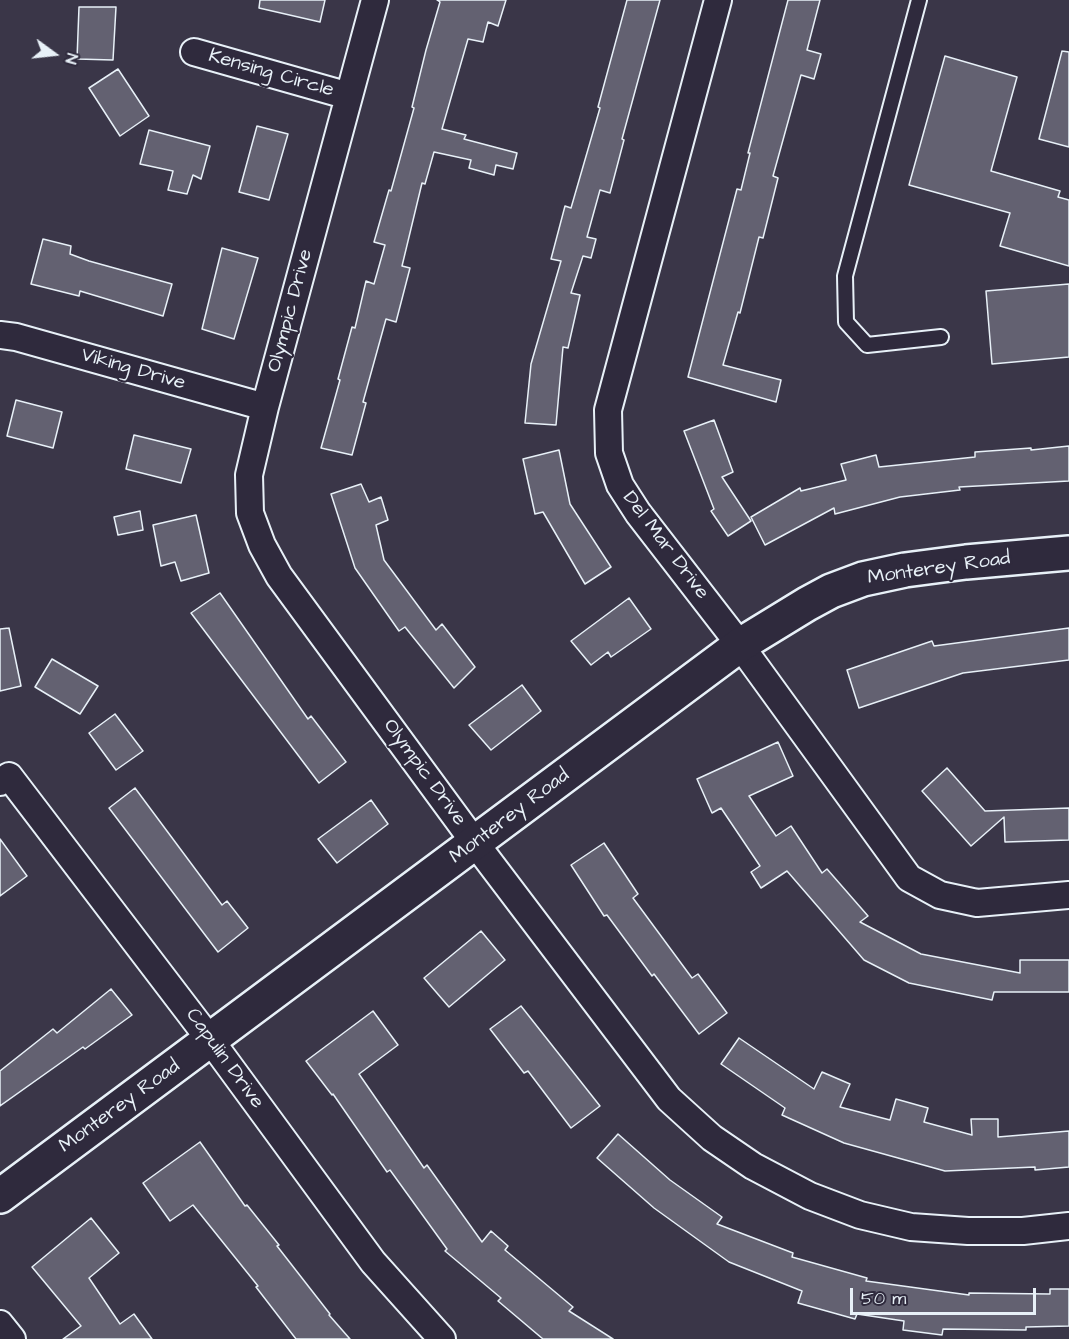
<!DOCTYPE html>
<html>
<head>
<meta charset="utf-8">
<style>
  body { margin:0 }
  #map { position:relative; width:1069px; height:1339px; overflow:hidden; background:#3a3648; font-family:"Architects Daughter",sans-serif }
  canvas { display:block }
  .north { position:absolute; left:24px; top:24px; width:60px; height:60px; -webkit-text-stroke:4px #2f2a3d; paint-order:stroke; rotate:105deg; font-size:16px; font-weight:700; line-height:24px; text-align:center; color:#e8f1f8 }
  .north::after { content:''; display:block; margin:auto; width:21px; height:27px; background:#e8f1f8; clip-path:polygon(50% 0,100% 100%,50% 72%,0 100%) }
  .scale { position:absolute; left:850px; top:1288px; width:186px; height:27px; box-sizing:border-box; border:3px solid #e8f1f8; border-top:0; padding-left:8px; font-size:18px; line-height:21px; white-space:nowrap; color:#e8f1f8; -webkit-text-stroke:4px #2f2a3d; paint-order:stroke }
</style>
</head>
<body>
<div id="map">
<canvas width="1069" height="1339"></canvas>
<div class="north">N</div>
<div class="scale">50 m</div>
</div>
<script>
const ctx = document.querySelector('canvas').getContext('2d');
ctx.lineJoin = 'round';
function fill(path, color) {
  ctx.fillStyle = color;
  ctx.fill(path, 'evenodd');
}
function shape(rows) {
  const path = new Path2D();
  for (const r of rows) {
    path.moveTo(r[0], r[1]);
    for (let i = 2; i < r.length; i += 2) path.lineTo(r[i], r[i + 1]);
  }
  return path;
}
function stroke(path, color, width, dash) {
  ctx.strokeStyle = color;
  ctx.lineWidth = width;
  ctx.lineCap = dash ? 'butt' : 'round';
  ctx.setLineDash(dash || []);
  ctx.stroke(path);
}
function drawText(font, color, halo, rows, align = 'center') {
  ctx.font = font + ' "Architects Daughter",sans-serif';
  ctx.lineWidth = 4.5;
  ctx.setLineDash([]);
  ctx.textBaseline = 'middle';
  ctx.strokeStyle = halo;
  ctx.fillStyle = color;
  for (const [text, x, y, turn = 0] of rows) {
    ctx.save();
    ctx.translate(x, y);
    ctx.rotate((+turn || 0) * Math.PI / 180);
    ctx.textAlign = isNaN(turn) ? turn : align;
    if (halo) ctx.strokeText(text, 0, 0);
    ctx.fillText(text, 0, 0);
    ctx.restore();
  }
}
const building = shape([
  [260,0,325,0,320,22,259,8,260,0],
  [437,0,506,0,498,26,488,22,483,42,468,39,442,129,466,135,464,139,517,153,513,169,496,165,494,175,469,168,471,160,434,152,425,184,422,183,402,266,410,268,396,322,386,319,363,402,366,403,352,455,321,448,340,380,338,379,352,327,355,328,366,281,374,284,385,245,374,242,389,190,391,191,414,108,412,107,426,50,440,2,437,0],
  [627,0,660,0,622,139,624,140,610,193,600,190,587,237,596,239,591,258,583,256,571,293,580,295,568,348,563,347,556,425,525,423,531,364,561,261,551,259,565,206,571,208,600,108,598,107,627,0],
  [788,0,820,0,807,50,821,54,814,79,801,75,773,176,778,178,763,238,759,237,740,313,738,312,723,365,781,380,776,402,688,377,737,189,741,190,750,153,748,153,788,0],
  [79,7,116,7,113,60,77,59,79,7],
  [1062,51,1069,52,1069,147,1039,139,1062,51],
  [945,56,1017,77,991,171,1060,191,1058,197,1069,200,1069,266,1000,246,1010,213,909,185,945,56],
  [118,69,149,116,120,136,89,88,118,69],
  [257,126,288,134,269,200,239,192,257,126],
  [149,130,210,146,201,179,193,175,187,194,168,190,173,171,140,164,149,130],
  [43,239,71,246,70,254,89,261,172,284,163,316,80,291,79,296,31,284,43,239],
  [222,248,258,258,234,339,202,329,222,248],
  [1069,284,1069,357,992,364,986,291,1069,284],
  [16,400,62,412,53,448,7,436,16,400],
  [714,420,733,472,722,477,751,521,728,536,711,511,714,509,684,431,714,420],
  [134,435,191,449,181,483,126,469,134,435],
  [1069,446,1069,481,959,487,960,490,900,497,835,514,834,508,765,545,751,517,800,488,801,491,846,480,841,464,876,455,879,467,975,457,975,452,1031,448,1031,450,1069,446],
  [559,450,570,504,611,567,585,584,543,512,535,514,523,459,559,450],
  [361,484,369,502,381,497,388,520,376,525,384,560,436,630,442,624,475,667,454,688,405,627,399,631,355,568,331,494,361,484],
  [140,511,143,530,118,535,114,517,140,511],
  [196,515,209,573,181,581,175,562,161,566,153,525,196,515],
  [220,593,308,719,311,716,346,762,319,783,191,613,220,593],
  [629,598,651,629,611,657,608,652,591,665,571,641,629,598],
  [9,628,21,686,0,691,0,629,9,628],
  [1069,628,1069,660,963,673,859,708,847,670,932,641,934,646,1069,628],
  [52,659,98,686,80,714,35,687,52,659],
  [522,685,541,711,491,750,469,725,522,685],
  [115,714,143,751,116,770,89,733,115,714],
  [778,742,793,776,749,796,776,836,791,826,822,873,827,869,868,916,860,922,921,954,1020,973,1020,960,1069,960,1069,992,994,992,992,1000,909,983,864,960,787,871,761,888,751,872,760,866,721,808,712,813,697,779,778,742],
  [947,768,985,811,1069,808,1069,840,1005,842,1004,817,971,846,922,791,947,768],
  [135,788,222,905,227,901,248,928,218,952,109,808,135,788],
  [371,800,388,824,337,863,318,839,371,800],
  [0,839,27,876,0,896,0,839],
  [604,843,638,894,633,898,692,978,698,974,727,1013,699,1034,654,974,652,976,607,915,604,916,571,865,604,843],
  [481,931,505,960,449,1007,424,978,481,931],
  [111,989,132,1015,85,1049,83,1047,0,1106,0,1071,53,1029,57,1033,111,989],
  [521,1006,600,1106,571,1128,528,1071,524,1073,490,1029,521,1006],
  [373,1011,398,1045,359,1074,424,1168,427,1165,482,1242,491,1231,508,1246,505,1250,573,1307,569,1311,613,1339,543,1339,498,1301,501,1298,445,1251,447,1249,390,1170,387,1172,333,1094,332,1095,306,1061,373,1011],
  [739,1038,814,1089,822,1072,850,1084,840,1107,890,1120,896,1099,928,1108,924,1122,972,1135,971,1119,998,1119,998,1137,1069,1131,1069,1167,1035,1170,1035,1167,945,1171,844,1143,782,1115,785,1108,721,1064,739,1038],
  [618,1134,670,1180,722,1217,717,1224,793,1253,792,1257,867,1278,866,1281,969,1295,969,1293,1050,1294,1050,1289,1069,1289,1069,1326,1026,1327,1026,1330,943,1329,942,1335,903,1330,904,1321,857,1314,855,1319,798,1303,802,1291,729,1262,654,1208,597,1158,618,1134],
  [200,1142,245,1206,247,1205,279,1245,277,1246,330,1314,329,1315,350,1339,296,1339,256,1287,258,1286,193,1205,170,1221,143,1183,200,1142],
  [91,1218,119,1253,89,1278,120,1324,134,1314,152,1339,63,1339,81,1326,32,1267,91,1218]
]);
fill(building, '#636171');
stroke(building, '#e8f1f8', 1.5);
const service = shape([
  [919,0,845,276,846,322,867,345,941,337]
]);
const minor = shape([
  [375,0,265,407,249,475,250,513,262,545,279,576,475,843,669,1099,712,1138,753,1166,810,1196,860,1215,911,1227,968,1231,1023,1231,1069,1226],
  [718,0,608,410,609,453,620,485,638,513,740,645,909,878,940,895,977,903,1069,895],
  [194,52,349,96],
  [0,335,16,337,265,407],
  [0,782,9,776,211,1041,373,1262,442,1339],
  [0,1324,12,1339]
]);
const tertiary = shape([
  [0,1196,740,645,807,604,831,591,863,579,905,570,966,562,1069,553]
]);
stroke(service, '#e8f1f8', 18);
stroke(minor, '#e8f1f8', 30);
stroke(tertiary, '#e8f1f8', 38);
stroke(service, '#2f2a3d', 14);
stroke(minor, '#2f2a3d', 26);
stroke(tertiary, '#2f2a3d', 33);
drawText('20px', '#e8f1f8', '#2f2a3d', [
  ["Kensing Circle",271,74,16],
  ["Olympic Drive",291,311,-75],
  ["Viking Drive",133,370,16],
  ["Del Mar Drive",665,546,53],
  ["Monterey Road",939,569,-8],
  ["Olympic Drive",424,773,54],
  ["Monterey Road",510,817,-37],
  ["Capulin Drive",224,1059,54],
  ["Monterey Road",120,1107,-36]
]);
</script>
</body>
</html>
